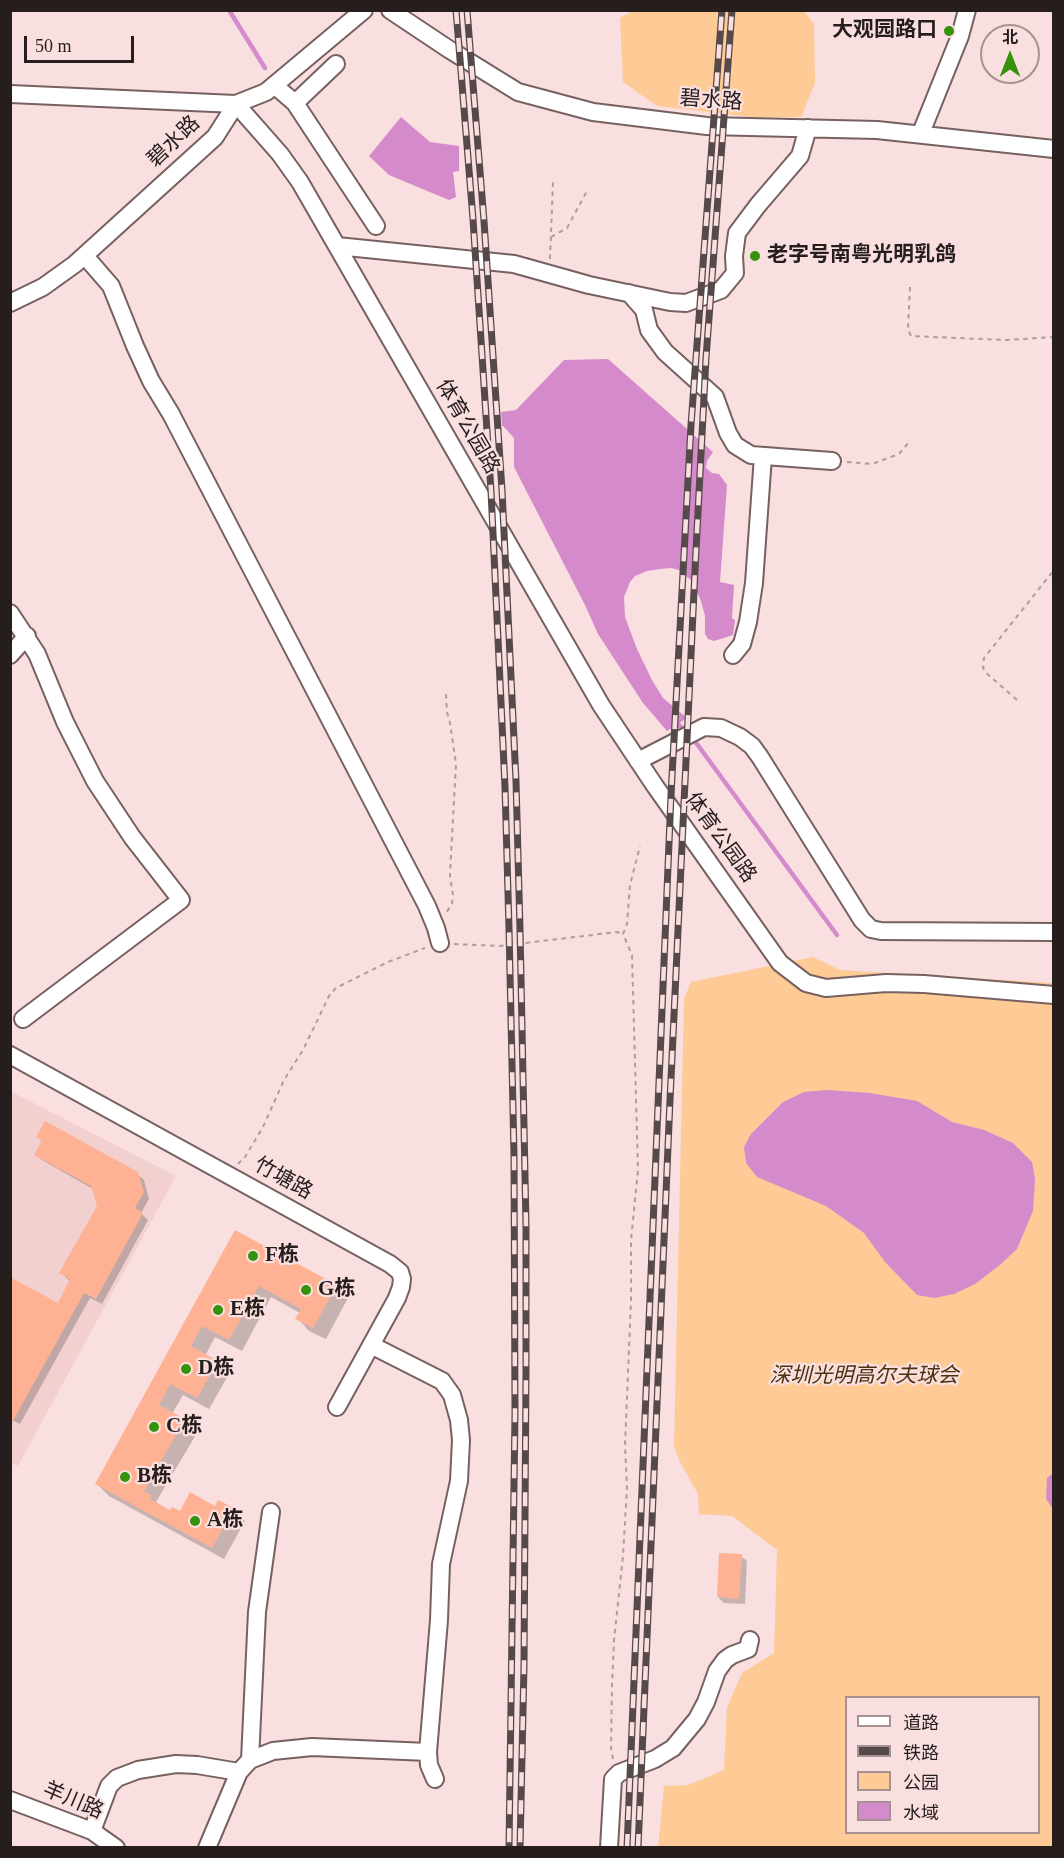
<!DOCTYPE html>
<html>
<head>
<meta charset="utf-8">
<style>
  body { margin:0 }
  #map { position:relative; width:1064px; height:1858px; overflow:hidden; background:#f9dfdf; font-family:"Times New Roman","Noto Sans SC",serif }
  canvas { display:block }
  .frame { position:absolute; inset:0; border:12px solid #261d1d; pointer-events:none }
  .legend { position:absolute; left:845px; top:1696px; width:195px; height:138px; box-sizing:border-box; background:#f9dfdf; border:2px solid #a59191; margin:0; padding:8px 10px; list-style:none; font-size:18px; color:#261d1d }
  .legend li { display:flex; align-items:center; gap:12px; height:30px }
  .legend b { width:30px; border:2px solid #a59191 }
  .north { position:absolute; left:980px; top:24px; width:60px; height:60px; box-sizing:border-box; background:#f9dfdf; border:2px solid #a59191; border-radius:50%; rotate:0deg; font-size:16px; font-weight:700; line-height:24px; text-align:center; color:#261d1d }
  .north::after { content:''; display:block; margin:auto; width:21px; height:27px; background:#35920a; clip-path:polygon(50% 0,100% 100%,50% 72%,0 100%) }
  .scale { position:absolute; left:24px; top:36px; width:110px; height:27px; box-sizing:border-box; border:3px solid #261d1d; border-top:0; padding-left:8px; font-size:18px; line-height:21px; white-space:nowrap; color:#261d1d; -webkit-text-stroke:4px #f9dfdf; paint-order:stroke }
</style>
</head>
<body>
<div id="map">
<canvas width="1064" height="1858"></canvas>
<div class="frame"></div>
<ul class="legend">
<li><b style="height:8px;background:#fff"></b>道路</li>
<li><b style="height:8px;background:#554949"></b>铁路</li>
<li><b style="height:16px;background:#fecb96"></b>公园</li>
<li><b style="height:16px;background:#d58acc"></b>水域</li>
</ul>
<div class="north">北</div>
<div class="scale">50 m</div>
</div>
<script>
const ctx = document.querySelector('canvas').getContext('2d');
ctx.lineJoin = 'round';
function fill(path, color) {
  ctx.fillStyle = color;
  ctx.fill(path, 'evenodd');
}
function shape(rows) {
  const path = new Path2D();
  for (const r of rows) {
    path.moveTo(r[0], r[1]);
    for (let i = 2; i < r.length; i += 2) path.lineTo(r[i], r[i + 1]);
  }
  return path;
}
function stroke(path, color, width, dash) {
  ctx.strokeStyle = color;
  ctx.lineWidth = width;
  ctx.lineCap = dash ? 'butt' : 'round';
  ctx.setLineDash(dash || []);
  ctx.stroke(path);
}
function drawText(font, color, halo, rows, align = 'center') {
  ctx.font = font + ' "Times New Roman","Noto Sans SC",serif';
  ctx.lineWidth = 4.5;
  ctx.setLineDash([]);
  ctx.textBaseline = 'middle';
  ctx.strokeStyle = halo;
  ctx.fillStyle = color;
  for (const [text, x, y, turn = 0] of rows) {
    ctx.save();
    ctx.translate(x, y);
    ctx.rotate((+turn || 0) * Math.PI / 180);
    ctx.textAlign = isNaN(turn) ? turn : align;
    if (halo) ctx.strokeText(text, 0, 0);
    ctx.fillText(text, 0, 0);
    ctx.restore();
  }
}
fill(shape([
  [10,1091,176,1176,18,1466,10,1462]
]), '#f2d0d0');
fill(shape([
  [634,10,804,11,814,24,815,83,801,117,751,117,657,106,623,82,620,18],
  [813,957,840,970,1053,983,1053,1847,658,1848,664,1786,688,1785,724,1770,727,1707,742,1673,774,1653,777,1550,732,1516,699,1514,698,1494,680,1462,674,1446,684,999,691,982],
  [846,1698,1038,1698,1038,1832,846,1832]
]), '#fecb96');
fill(shape([
  [401,117,430,142,459,146,459,171,453,172,456,197,449,200,389,175,369,156],
  [608,359,713,452,707,461,706,468,712,473,719,474,727,485,720,582,734,585,732,618,735,620,733,635,714,641,708,639,705,634,705,616,701,601,692,581,679,570,671,568,660,569,647,571,635,576,630,582,624,597,625,617,637,649,652,680,663,698,687,718,667,731,643,703,598,634,585,605,514,467,514,438,502,425,501,412,516,410,564,360],
  [827,1090,870,1093,917,1101,952,1122,984,1130,1013,1143,1032,1162,1035,1179,1033,1211,1017,1249,1001,1264,975,1284,954,1294,934,1298,917,1295,885,1262,864,1233,826,1206,757,1177,746,1163,744,1147,751,1134,783,1102,804,1092],
  [1053,1473,1053,1509,1046,1499,1047,1478]
]), '#d58acc');
fill(shape([
  [38,1137,137,1174,144,1180,149,1199,141,1213,148,1220,102,1304,90,1298,20,1424,10,1419,58,1305,70,1281,61,1273,98,1206,93,1189,42,1160,36,1155,43,1142],
  [236,1232,336,1286,348,1298,326,1339,309,1331,297,1318,300,1313,271,1297,242,1351,215,1337,205,1356,217,1362,229,1374,209,1409,183,1395,172,1414,185,1421,197,1433,156,1502,170,1512,180,1513,216,1508,233,1509,245,1521,224,1559,109,1496,97,1484],
  [741,1556,747,1561,745,1604,724,1603,718,1597]
]), '#0003');
stroke(shape([
  [229,10,265,68],
  [678,724,697,744,837,935]
]), '#d58acc', 4.5);
fill(shape([
  [45,1121,138,1172,144,1192,135,1208,143,1213,96,1299,84,1293,10,1426,10,1277,58,1303,70,1279,59,1273,97,1206,91,1186,34,1155,42,1140,36,1137],
  [235,1230,337,1285,313,1328,295,1319,301,1309,259,1286,229,1340,202,1326,191,1346,218,1361,197,1398,170,1384,159,1405,185,1419,144,1491,152,1496,150,1499,170,1510,172,1507,180,1511,190,1492,215,1506,218,1500,234,1508,212,1548,95,1484],
  [719,1553,742,1554,739,1599,717,1597]
]), '#feb293');
const minor = shape([
  [390,10,450,50,518,92,593,112,707,126,877,130,1054,149],
  [274,85,295,103,376,226],
  [10,94,236,104,280,154,300,182,601,705,655,786,780,963,806,983,826,988,886,983,924,984,1054,995],
  [295,103,336,64],
  [921,133,960,36,967,10],
  [337,246,514,264,589,285,670,302,686,303,721,290,735,273,734,256,737,233,758,205,800,156,808,128],
  [85,256,111,286,135,346,151,381,171,414,427,906,436,928,440,943],
  [629,293,644,310,649,330,665,352,715,397,728,433,735,445,751,455,832,461],
  [10,303,43,287,75,264,215,137,236,104,266,92,364,10],
  [10,613,37,654,65,722,95,781,132,837,181,900,23,1019],
  [10,655,27,636],
  [733,655,742,644,748,622,754,583,763,456],
  [638,761,704,727,721,728,740,737,752,746,760,757,862,920,871,929,881,931,1054,932],
  [10,1055,390,1264,400,1272,402,1279,401,1287,397,1298,337,1407],
  [371,1345,442,1381,452,1395,459,1420,461,1440,459,1481,441,1564,439,1620,428,1752,429,1765,435,1779],
  [250,1760,257,1612,271,1512],
  [10,1800,92,1831,116,1848],
  [92,1831,109,1786,117,1778,138,1770,176,1764,197,1765,239,1772],
  [207,1848,239,1772,250,1760,273,1751,312,1747,428,1752],
  [609,1848,613,1779,619,1773,655,1759,673,1748,697,1719,706,1702,717,1671,725,1660,732,1655,748,1649,750,1640]
]);
stroke(minor, '#766160', 20);
stroke(shape([
  [551,237,567,228,587,191],
  [550,259,553,182],
  [910,287,908,329,911,336,1006,340,1054,337],
  [847,462,872,464,899,454,909,442],
  [446,694,447,712,450,723,456,764,451,855,450,876,453,895,452,904,446,913],
  [1017,700,984,671,983,666,984,658,1054,570],
  [454,944,500,946,617,932,623,934],
  [238,1164,245,1157,263,1127,284,1080,303,1050,330,994,336,988,388,962,425,948],
  [613,1759,611,1748,612,1687,614,1640,623,1556,627,1488,625,1445,631,1301,631,1240,638,1170,632,955,623,934,627,924,630,885,640,846]
]), '#b09c9c', 2, [4.5, 4.5]);
stroke(minor, '#fff', 16);
const rail = shape([
  [456,10,473,219,491,491,505,787,509,928,514,1155,515,1413,509,1848],
  [467,10,484,221,502,490,516,781,520,929,526,1225,526,1371,524,1665,520,1848],
  [627,1848,671,795,691,425,722,10],
  [638,1848,670,1100,695,570,706,358,732,10]
]);
stroke(rail, '#554949', 7);
stroke(rail, '#f9dfdf', 4.5, [14]);
for (const [x, y, r, color] of [
  [949,31,6,"#35920a"],
  [755,256,6,"#35920a"],
  [253,1256,6,"#35920a"],
  [306,1290,6,"#35920a"],
  [218,1310,6,"#35920a"],
  [186,1369,6,"#35920a"],
  [154,1427,6,"#35920a"],
  [125,1477,6,"#35920a"],
  [195,1521,6,"#35920a"]
]) {
  const dot = new Path2D();
  dot.arc(x, y, r, 0, 2 * Math.PI);
  ctx.fillStyle = color;
  ctx.fill(dot);
  stroke(dot, '#f9dfdf', 2);
}
drawText('bold 21px', '#261d1d', '#f9dfdf', [
  ["大观园路口",937,31,"right"],
  ["老字号南粤光明乳鸽",767,256],
  ["F栋",265,1256],
  ["G栋",318,1290],
  ["E栋",230,1310],
  ["D栋",198,1369],
  ["C栋",166,1427],
  ["B栋",137,1477],
  ["A栋",207,1521]
], 'left');
drawText('21px', '#261d1d', '#f9dfdf', [
  ["碧水路",711,101,4],
  ["碧水路",174,142,-44],
  ["体育公园路",467,427,60],
  ["体育公园路",720,838,54],
  ["竹塘路",283,1179,29],
  ["羊川路",73,1801,23]
]);
drawText('italic 21px', '#4d3110', '#f9dfdf', [
  ["深圳光明高尔夫球会",864,1376]
]);
</script>
</body>
</html>
